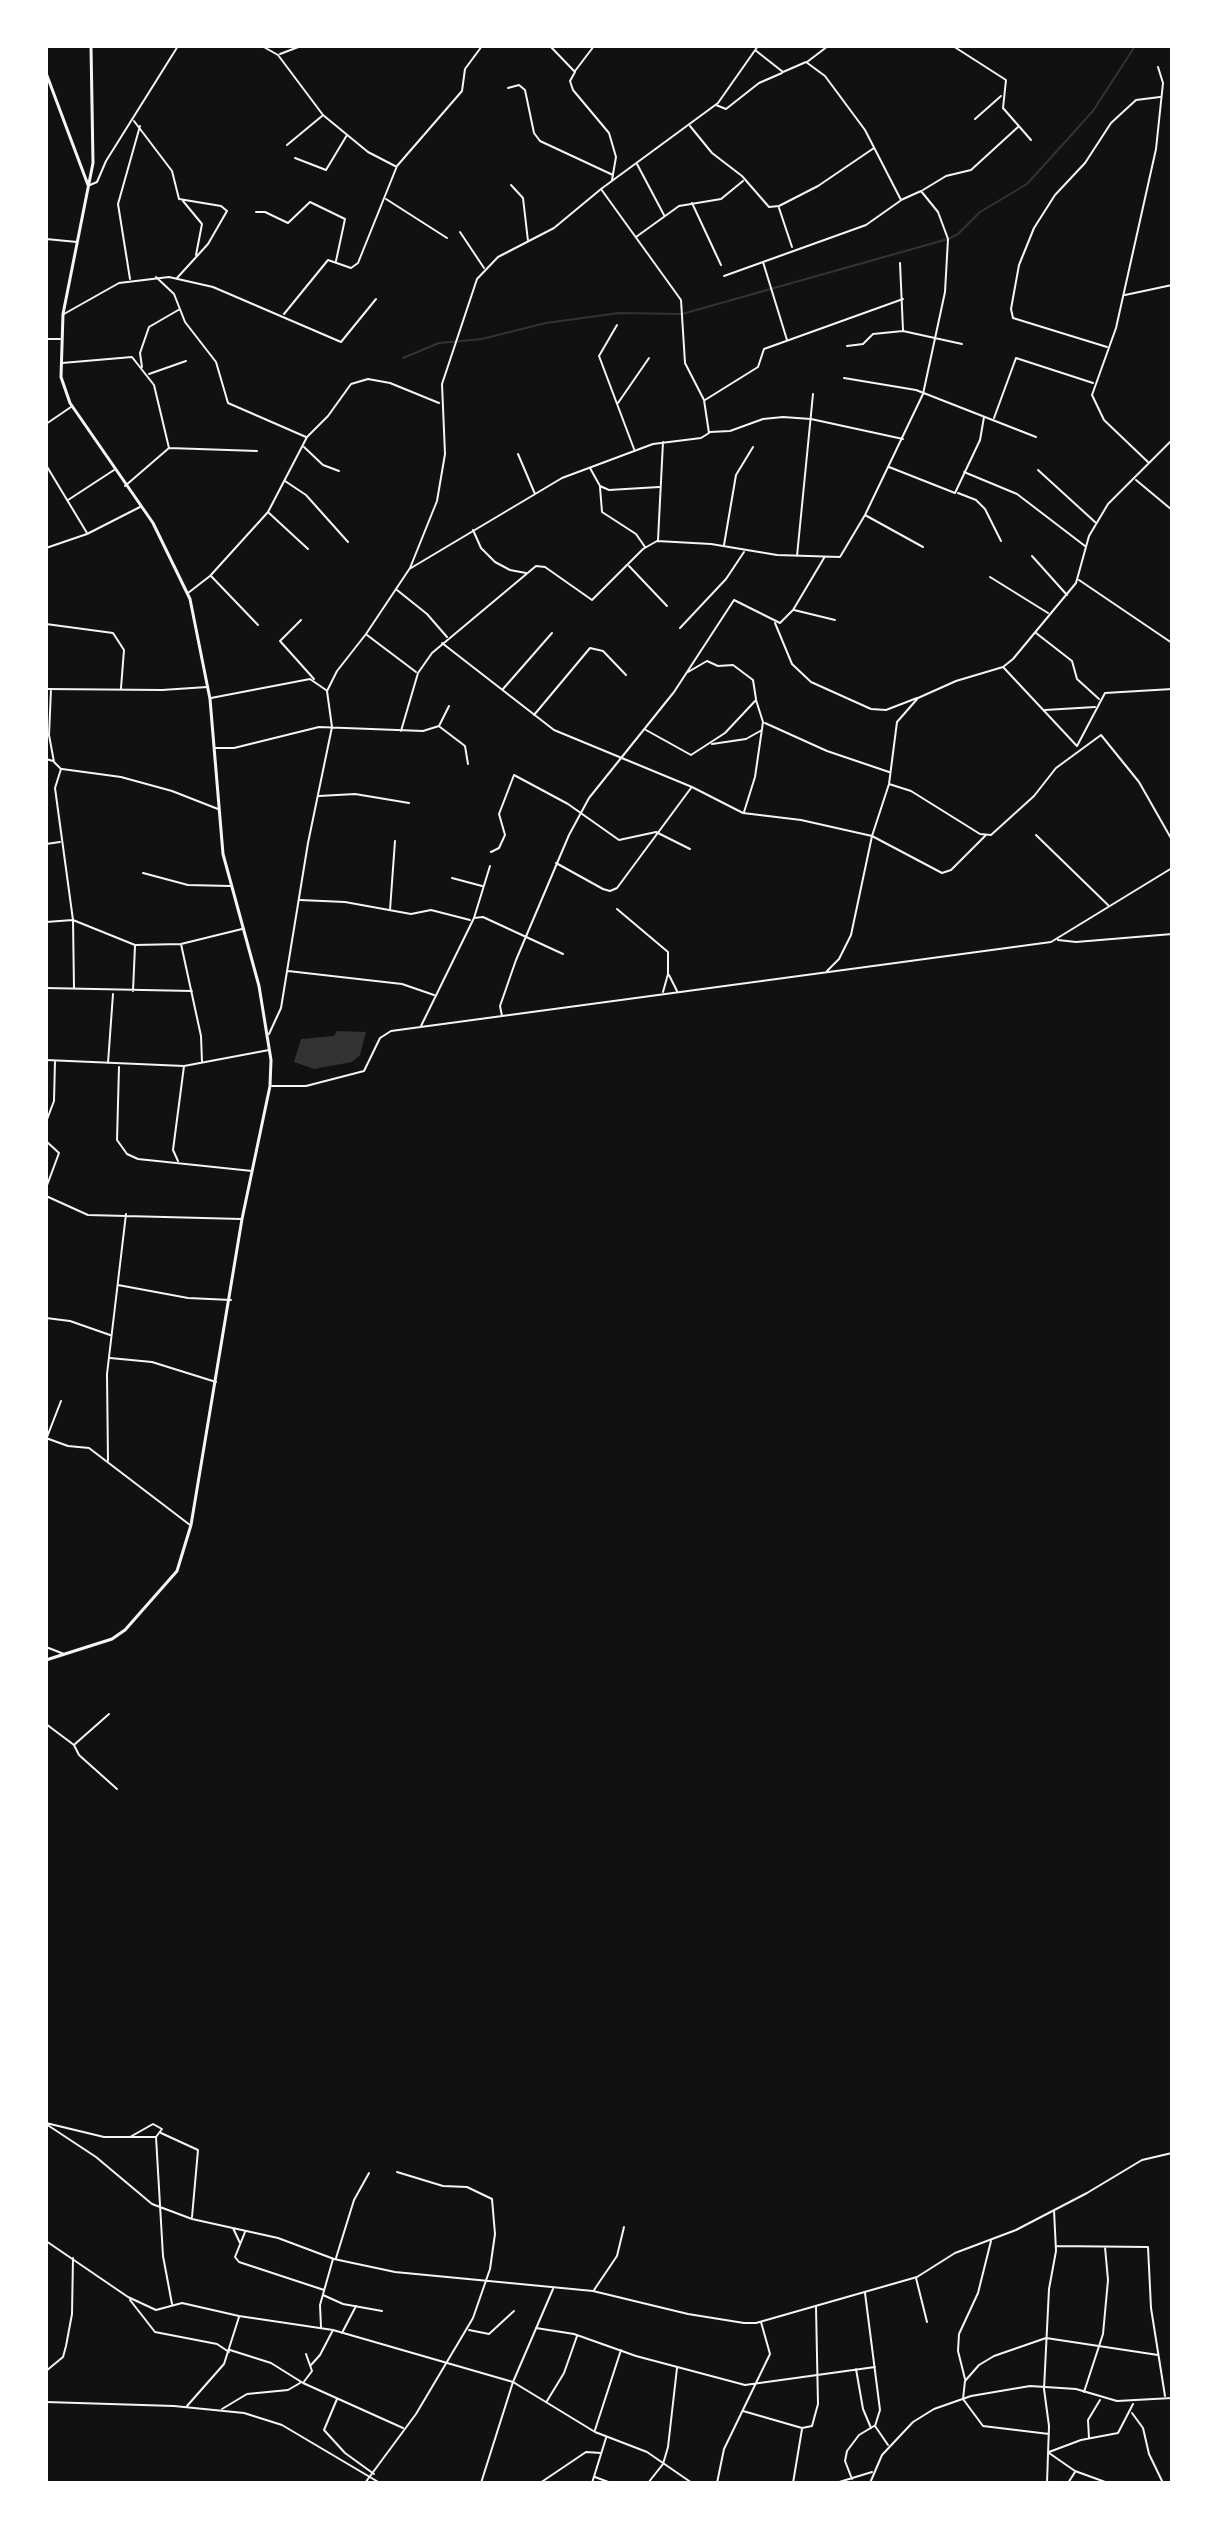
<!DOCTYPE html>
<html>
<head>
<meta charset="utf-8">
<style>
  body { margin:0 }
  #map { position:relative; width:1218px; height:2529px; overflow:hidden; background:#111; font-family:"Libre Baskerville",serif }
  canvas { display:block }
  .frame { position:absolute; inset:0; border:48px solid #fff; pointer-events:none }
</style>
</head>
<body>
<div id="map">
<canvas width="1218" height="2529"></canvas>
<div class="frame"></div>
</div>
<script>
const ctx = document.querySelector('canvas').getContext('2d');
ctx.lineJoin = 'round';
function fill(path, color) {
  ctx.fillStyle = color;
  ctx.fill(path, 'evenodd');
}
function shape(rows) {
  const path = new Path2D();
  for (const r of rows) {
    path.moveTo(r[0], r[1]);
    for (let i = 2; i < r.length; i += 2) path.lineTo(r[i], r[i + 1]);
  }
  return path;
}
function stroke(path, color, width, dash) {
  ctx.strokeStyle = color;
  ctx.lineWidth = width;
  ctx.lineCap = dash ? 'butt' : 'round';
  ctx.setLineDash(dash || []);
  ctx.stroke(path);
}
fill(shape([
  [337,1031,366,1032,360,1055,352,1062,314,1069,294,1062,301,1039,334,1036]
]), '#333');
stroke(shape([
  [403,358,439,343,482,339,546,323,619,313,682,314,948,239,958,234,980,212,1027,184,1093,111,1135,46]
]), '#333', 2);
stroke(shape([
  [262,46,278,55,323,115,368,152,395,166],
  [550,46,575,72,570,81,573,90,609,133,616,157,612,180],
  [953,46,1006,80,1003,108,1031,140],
  [280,54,301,46],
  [807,62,828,46],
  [575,71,594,46],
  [508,88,519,85,525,90,534,133,540,141,613,175],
  [716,105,726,109,759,83,782,73],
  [975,119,1001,96],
  [134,121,172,171,179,199,221,206,227,211,208,244,177,278],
  [690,126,712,153,742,176,769,207,779,206,818,186,874,148],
  [287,145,322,116],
  [295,158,326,170,347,135],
  [637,164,664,215],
  [90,185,97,182,106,161,178,46],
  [511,185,523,198,528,241],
  [923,190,946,176,971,170,1018,127],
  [386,199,447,238],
  [183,201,202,224,196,255],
  [692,203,721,265],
  [779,208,792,247],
  [256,212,265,212,288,223,310,202,345,219,336,261],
  [460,232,484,268],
  [636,237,679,206,721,199,743,181],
  [46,239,77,242],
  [763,262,787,340],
  [900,263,903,330],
  [724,276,866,225,900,201],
  [156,277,174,294,185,322,216,362,228,403,306,437],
  [130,279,118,204,140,126],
  [1125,295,1172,285],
  [64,314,119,283,169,277,213,287,341,342,376,299],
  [284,314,328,260,351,268,358,263,397,166,462,91,465,69,482,46],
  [617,325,599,356,634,449],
  [46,339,60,339],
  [847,346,863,344,873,334,903,331,962,344],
  [1107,347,1013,318,1011,309,1019,265,1034,228,1055,195,1085,163,1111,123,1136,100,1160,97],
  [62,363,132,357,154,385,169,448],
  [142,367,140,353,149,327,180,309],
  [149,374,186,361],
  [844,378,916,390,1036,437],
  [705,400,758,367,764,349,903,299],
  [618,403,649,358],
  [994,418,1016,358,1093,383],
  [46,424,71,407],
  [710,432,730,431,763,419,783,417,811,419,903,439],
  [304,447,323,465,339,471],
  [518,454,535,494],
  [1149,463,1104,420,1092,395,1116,328,1156,149,1163,83,1158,67],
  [46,465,87,533],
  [889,467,955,493,980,440,984,417],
  [590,468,600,486,609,490,659,487],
  [1038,470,1095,522],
  [964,472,1017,494,1085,546],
  [1136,480,1172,510],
  [285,481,306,495,348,542],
  [125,486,169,448,257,451],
  [600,487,602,512,636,534,645,547],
  [958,493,976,500,985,509,1001,541],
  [68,500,114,470],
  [269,513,308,549],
  [865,515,923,547],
  [473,530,481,548,495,562,510,570,526,573],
  [658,540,663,442],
  [724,545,736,475,753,447],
  [46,548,87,534,140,507],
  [797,556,813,394],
  [1032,556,1067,595],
  [629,566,667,606],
  [411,568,562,478,653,444,701,438,709,433,704,400,685,363,681,300,601,189],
  [211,576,258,625],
  [990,577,1048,613],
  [1079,580,1172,643],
  [397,590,427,614,447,637],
  [188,593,210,576,268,512,307,437,328,416,351,384,368,379,390,383,439,403],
  [794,610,835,620],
  [301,620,280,641,314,679],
  [775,623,792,664,811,682,871,709,886,710,917,698],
  [46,624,113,633,124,650,121,688],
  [680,628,726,579,744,552],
  [1036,633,1072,661,1077,679,1099,699],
  [367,635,416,672],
  [442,643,554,730,692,787,743,813,801,820,872,836,942,873,951,870,985,836],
  [1004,668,1076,745],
  [688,672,707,661,718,666,733,665,753,680,756,699],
  [46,689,162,690,207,687],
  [51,689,49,735,54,762,61,769,55,788,73,920,74,988],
  [503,689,552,633],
  [211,698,310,679,326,690],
  [1045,710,1095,707],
  [534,715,590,648,603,651,626,675],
  [765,723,827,751,889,772],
  [440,727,465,746,468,764],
  [646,730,691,755,725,733,756,700,763,722,755,777,744,812],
  [401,731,418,673,432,653,536,566,545,567,592,600,643,549,657,541,711,544,777,555,840,557,865,515,923,394,945,292,948,239,938,212,921,191,901,200,865,130,825,76,806,62,783,72,755,50],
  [712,744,746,739,762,730],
  [1077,746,1105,693,1172,689],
  [215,748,234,748,319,727,423,731,439,726,449,706],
  [46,759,53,761],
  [62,769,121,777,172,791,218,809],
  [889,784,911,791,980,834,991,835,1034,796,1056,768,1101,735,1139,782,1172,840],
  [319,796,355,794,409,803],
  [1036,835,1108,905],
  [46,844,60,842],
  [491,852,499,848,505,835,499,814,514,775,568,804,619,840,656,832,690,849],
  [556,863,603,889,610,891,617,888,691,788],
  [143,873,188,885,230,886],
  [452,878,482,886],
  [300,900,345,902,411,914,431,910,470,920],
  [617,909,668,952,668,974,663,992],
  [390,910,395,841],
  [474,918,490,866],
  [46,922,73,920,135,945,181,944,242,929],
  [1058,940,1076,942,1172,934],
  [181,944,201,1036,202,1062],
  [288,971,402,984,434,995],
  [827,971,839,959,851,935,872,836,889,784,897,722,918,698,956,681,1003,667,1013,659,1076,583,1089,536,1108,504,1172,440],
  [669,975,677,991],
  [46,988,192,991],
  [133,991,135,946],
  [502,1016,500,1006,516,960,569,835,589,798,674,692,734,600,780,623,793,610,824,558],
  [421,1026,474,918,483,917,563,954],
  [269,1034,281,1008,308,843,332,727,327,691,337,671,366,634,410,568,437,501,445,454,442,384,477,279,498,257,554,228,601,189,718,103,758,46],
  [46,1060,184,1066,269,1050],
  [108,1063,113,994],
  [119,1067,117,1140,127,1154,138,1159,252,1171],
  [272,1086,306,1086,364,1071,380,1038,391,1031,1051,942,1172,868],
  [46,1122,54,1101,55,1061],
  [46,1141,59,1153,46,1188],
  [178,1161,173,1150,184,1066],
  [46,1196,88,1215,241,1219],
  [118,1285,188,1298,231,1300],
  [46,1318,70,1321,110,1335],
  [110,1358,152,1362,216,1382],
  [47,1437,61,1401],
  [46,1438,68,1446,89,1448,190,1525],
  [108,1461,107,1374,126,1214],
  [46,1647,64,1654],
  [46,1724,74,1745,79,1755,117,1789],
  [75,1744,109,1714],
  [46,2123,104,2137,156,2137,162,2129,153,2124,130,2137],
  [46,2124,96,2157,152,2204,192,2219,278,2238,334,2259,395,2272,593,2291,688,2314,744,2323,756,2323,917,2277,955,2253,1016,2230,1087,2193,1142,2160,1172,2153],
  [161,2133,198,2150,192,2217],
  [156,2137,163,2256,172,2304],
  [233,2228,240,2243],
  [245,2232,235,2257,239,2262,324,2290],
  [46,2241,128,2297,156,2310,182,2303,239,2316,333,2330,513,2382,595,2432,647,2452,692,2483],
  [1056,2246,1148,2247,1151,2308,1165,2396],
  [336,2258,354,2200,369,2173],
  [916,2278,927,2322],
  [594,2290,617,2256,624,2227],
  [865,2293,880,2410,875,2426,888,2445],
  [323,2295,343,2304,382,2311],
  [130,2300,155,2332,217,2344,229,2352],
  [321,2327,320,2305,333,2259],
  [536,2328,574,2334,636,2356,745,2385,875,2367],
  [469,2330,489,2334,514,2311],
  [342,2333,356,2306],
  [230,2350,271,2363,303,2383,403,2428],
  [311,2365,320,2355,333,2330],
  [856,2369,863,2409,871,2428],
  [46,2371,63,2357,66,2346,72,2314,73,2258],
  [965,2379,958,2351,959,2334,978,2293,991,2241],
  [303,2383,312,2371,306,2354],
  [1084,2392,1103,2334,1108,2280,1105,2247],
  [337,2399,324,2430,345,2453,374,2474],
  [547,2401,564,2373,577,2336],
  [46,2402,174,2406,244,2413,282,2425,380,2483],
  [187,2406,224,2364,239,2317],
  [222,2409,247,2394,288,2390,300,2383],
  [743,2411,802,2428,812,2426,818,2404,816,2307],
  [1132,2413,1143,2428,1149,2454,1163,2483],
  [595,2430,621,2350],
  [1049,2434,983,2426,963,2399,965,2381,979,2365,994,2356,1046,2338,1158,2355],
  [1089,2438,1088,2420,1100,2400],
  [1049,2452,1081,2440,1118,2433,1133,2404],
  [1049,2453,1075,2471,1108,2483],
  [595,2477,611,2483],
  [852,2479,845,2461,847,2451,859,2435,874,2426],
  [365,2483,416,2414,473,2318,490,2269,495,2234,492,2199,467,2187,443,2186,397,2172],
  [481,2483,513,2382,553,2289],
  [540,2483,586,2452,601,2453],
  [592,2483,606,2438],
  [648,2483,663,2464,668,2447,677,2368],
  [717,2483,724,2449,770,2354,761,2322],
  [793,2483,802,2429],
  [836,2483,872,2472],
  [870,2483,882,2455,913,2422,934,2409,971,2396,1030,2386,1076,2389,1117,2401,1172,2398],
  [1047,2483,1049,2426,1044,2389,1049,2289,1056,2251,1054,2210],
  [1068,2483,1075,2472]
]), '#f5f5f5', 2);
stroke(shape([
  [46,73,88,185]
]), '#f5f5f5', 3);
stroke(shape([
  [46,1660,112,1639,125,1630,177,1571,191,1525,242,1219,270,1086,271,1060,259,986,223,854,210,699,190,599,153,523,70,403,61,377,63,314,93,163,91,46]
]), '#f5f5f5', 3);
</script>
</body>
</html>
